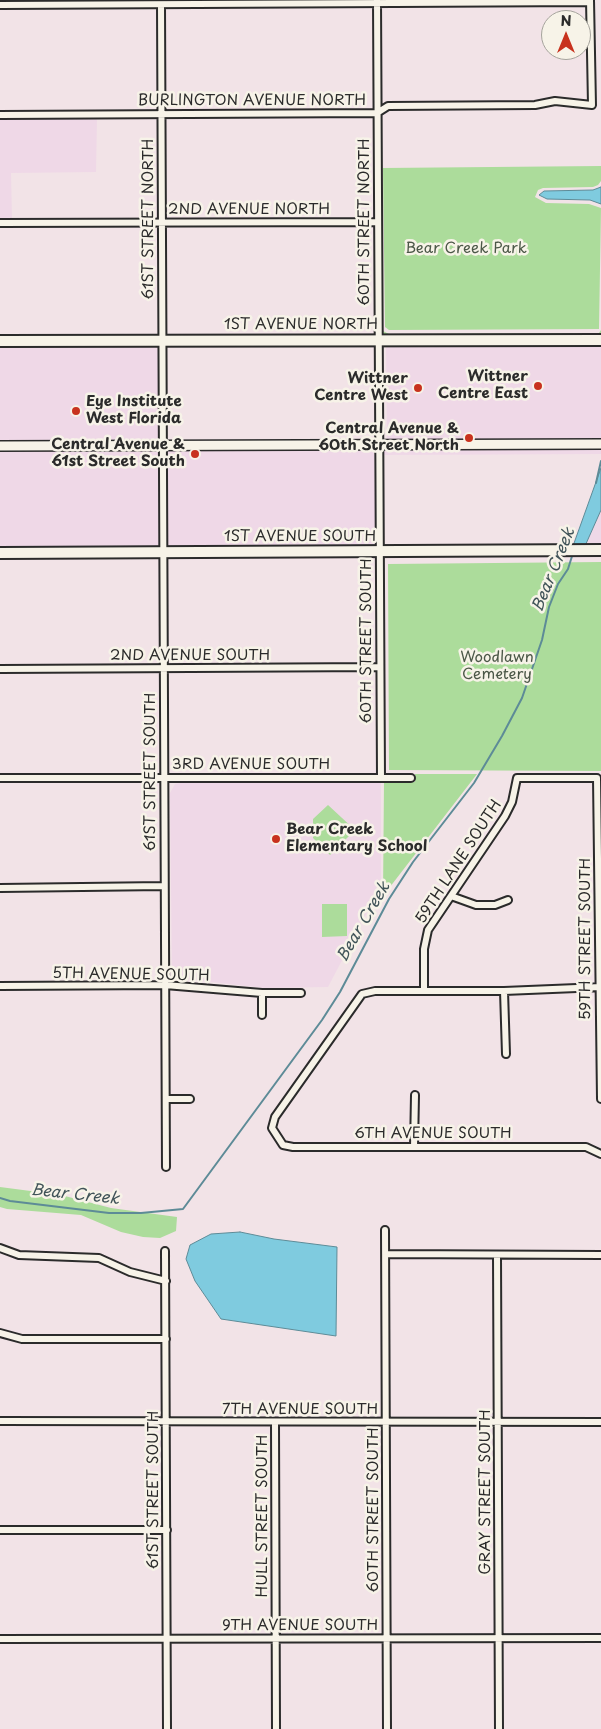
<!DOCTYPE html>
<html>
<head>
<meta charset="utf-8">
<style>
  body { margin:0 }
  #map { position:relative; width:601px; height:1729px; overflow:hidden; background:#f2e3e7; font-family:"Playpen Sans",sans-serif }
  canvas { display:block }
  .north { position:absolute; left:541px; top:10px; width:50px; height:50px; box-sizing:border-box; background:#f7f3e8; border:1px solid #a5a39c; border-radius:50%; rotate:0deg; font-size:14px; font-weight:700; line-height:20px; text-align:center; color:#2b2b2b }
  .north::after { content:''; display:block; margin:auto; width:18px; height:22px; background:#c8321e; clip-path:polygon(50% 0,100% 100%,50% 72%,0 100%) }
</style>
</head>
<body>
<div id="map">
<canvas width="601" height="1729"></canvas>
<div class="north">N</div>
</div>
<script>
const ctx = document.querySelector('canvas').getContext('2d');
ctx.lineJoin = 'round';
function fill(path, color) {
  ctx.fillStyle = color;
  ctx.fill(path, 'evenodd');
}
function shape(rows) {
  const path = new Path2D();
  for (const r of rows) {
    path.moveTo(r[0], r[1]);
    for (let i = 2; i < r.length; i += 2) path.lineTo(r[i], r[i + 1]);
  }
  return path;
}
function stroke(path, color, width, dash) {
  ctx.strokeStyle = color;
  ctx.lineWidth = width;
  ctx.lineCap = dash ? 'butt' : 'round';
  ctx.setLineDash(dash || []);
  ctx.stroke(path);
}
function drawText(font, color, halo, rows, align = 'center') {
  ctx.font = font + ' "Playpen Sans",sans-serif';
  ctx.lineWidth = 5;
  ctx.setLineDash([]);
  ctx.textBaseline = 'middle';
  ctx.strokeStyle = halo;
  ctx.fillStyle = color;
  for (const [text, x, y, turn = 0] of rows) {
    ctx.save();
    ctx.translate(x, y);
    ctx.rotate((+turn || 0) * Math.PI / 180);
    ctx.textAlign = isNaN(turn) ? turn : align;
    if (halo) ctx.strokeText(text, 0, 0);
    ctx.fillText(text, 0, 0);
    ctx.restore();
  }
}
fill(shape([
  [0,119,97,119,96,172,11,173,12,219,0,219],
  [158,344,159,441,0,442,0,345],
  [386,344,601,344,601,440,387,440],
  [159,449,160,548,0,548,0,450],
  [166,449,374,449,376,547,167,548],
  [382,449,601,449,601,454,382,455],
  [601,510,601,546,585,546,589,535],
  [180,783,381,783,381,886,328,987,264,988,177,978,172,976,170,793,175,784]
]), '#efd8e7');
fill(shape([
  [601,166,601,181,598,185,593,187,543,188,538,190,535,197,546,203,589,204,601,208,599,329,389,330,385,327,383,168],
  [601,330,601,335,384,335,383,331,389,334,599,333],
  [601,562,601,771,389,770,388,564],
  [415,774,477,774,383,896,384,781,415,782],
  [328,805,355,830,330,855,313,838,313,819],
  [322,904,347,904,347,936,322,937],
  [0,1187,61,1195,111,1208,177,1217,176,1231,160,1238,143,1237,121,1232,81,1215,7,1209,0,1207]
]), '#acdc9b');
const water = shape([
  [601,187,601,204,590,200,547,199,539,195,544,191,593,190,601,187],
  [601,468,601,510,585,546,573,546,601,468],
  [240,1232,274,1239,337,1247,336,1336,221,1319,195,1281,186,1259,190,1245,211,1234,240,1232]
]);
fill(water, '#7fcbdf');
stroke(water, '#5d8b97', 1);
stroke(shape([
  [596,483,601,461],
  [0,1198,10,1201,109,1213,141,1213,183,1209,322,1020,340,992,389,899,413,862,474,783,502,736,522,698,542,640,549,607,558,584,568,569,573,553]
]), '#5d8b97', 2);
const street = shape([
  [377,0,381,777],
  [0,5,590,2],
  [161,5,166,1167],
  [0,115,377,113,388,106,535,105,555,101,592,105,590,0],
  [0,223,377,222],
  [0,669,380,667],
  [0,778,411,778],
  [0,888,164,886],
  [451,896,476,905,495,905,508,900],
  [0,986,165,985,262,993,301,993],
  [601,987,504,991,375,991,362,994,275,1117,272,1128,283,1145,293,1147,586,1147,601,1154],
  [424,991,424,949,428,930,505,816,512,802,517,778,597,778,601,1099],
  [504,991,506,1054],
  [262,993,262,1015],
  [166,1099,190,1099],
  [414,1147,415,1095],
  [385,1230,387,1729],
  [0,1248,19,1255,99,1258,130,1272,166,1281],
  [165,1251,167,1729],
  [386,1254,601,1255],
  [497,1255,499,1729],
  [0,1333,22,1339,166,1339],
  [0,1421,601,1422],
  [275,1423,276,1729],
  [0,1530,167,1530],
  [0,1639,601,1638]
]);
const secondary = shape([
  [0,446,601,444]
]);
const primary = shape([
  [0,341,601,340],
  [0,553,601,550]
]);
stroke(street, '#2b2b2b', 10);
stroke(secondary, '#2b2b2b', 12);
stroke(primary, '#2b2b2b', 14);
stroke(street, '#f7f3e8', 6);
stroke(secondary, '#f7f3e8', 9);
stroke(primary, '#f7f3e8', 10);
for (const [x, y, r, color] of [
  [538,386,5,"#c8321e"],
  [418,388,5,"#c8321e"],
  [76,411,5,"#c8321e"],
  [469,438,5,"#c8321e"],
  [195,454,5,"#c8321e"],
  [276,839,5,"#c8321e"]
]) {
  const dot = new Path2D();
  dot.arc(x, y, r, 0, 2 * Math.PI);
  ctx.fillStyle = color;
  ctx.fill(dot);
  stroke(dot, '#f7f3e8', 2);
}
drawText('15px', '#2b2b2b', '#f7f3e8', [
  ["BURLINGTON AVENUE NORTH",252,101],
  ["2ND AVENUE NORTH",249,210],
  ["61ST STREET NORTH",149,219,-90],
  ["60TH STREET NORTH",365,222,-90],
  ["1ST AVENUE NORTH",301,325],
  ["1ST AVENUE SOUTH",300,537],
  ["60TH STREET SOUTH",367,641,-90],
  ["2ND AVENUE SOUTH",190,656],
  ["3RD AVENUE SOUTH",251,765],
  ["61ST STREET SOUTH",151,772,-90],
  ["59TH LANE SOUTH",459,862,-57],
  ["59TH STREET SOUTH",586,939,-90],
  ["5TH AVENUE SOUTH",131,975,1],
  ["6TH AVENUE SOUTH",433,1134],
  ["7TH AVENUE SOUTH",300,1410],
  ["61ST STREET SOUTH",154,1490,-90],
  ["GRAY STREET SOUTH",486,1492,-90],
  ["60TH STREET SOUTH",374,1510,-90],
  ["HULL STREET SOUTH",263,1516,-90],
  ["9TH AVENUE SOUTH",300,1626]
]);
drawText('15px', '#4b5747', '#f7f3e8', [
  ["Bear Creek Park",466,249],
  ["Woodlawn",497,658],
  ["Cemetery",497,675]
]);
drawText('bold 15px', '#2b2b2b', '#f7f3e8', [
  ["Wittner",528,377],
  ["Centre East",528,394],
  ["Wittner",408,379],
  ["Centre West",408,396],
  ["Eye Institute",86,402,"left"],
  ["West Florida",86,419,"left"],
  ["Central Avenue &",459,429],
  ["60th Street North",459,446],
  ["Central Avenue &",185,445],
  ["61st Street South",185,462],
  ["Bear Creek",286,830,"left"],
  ["Elementary School",286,847,"left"]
], 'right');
drawText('italic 16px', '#405358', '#f7f3e8', [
  ["Bear Creek",554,570,-68],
  ["Bear Creek",364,922,-60],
  ["Bear Creek",75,1195,6]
]);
</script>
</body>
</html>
